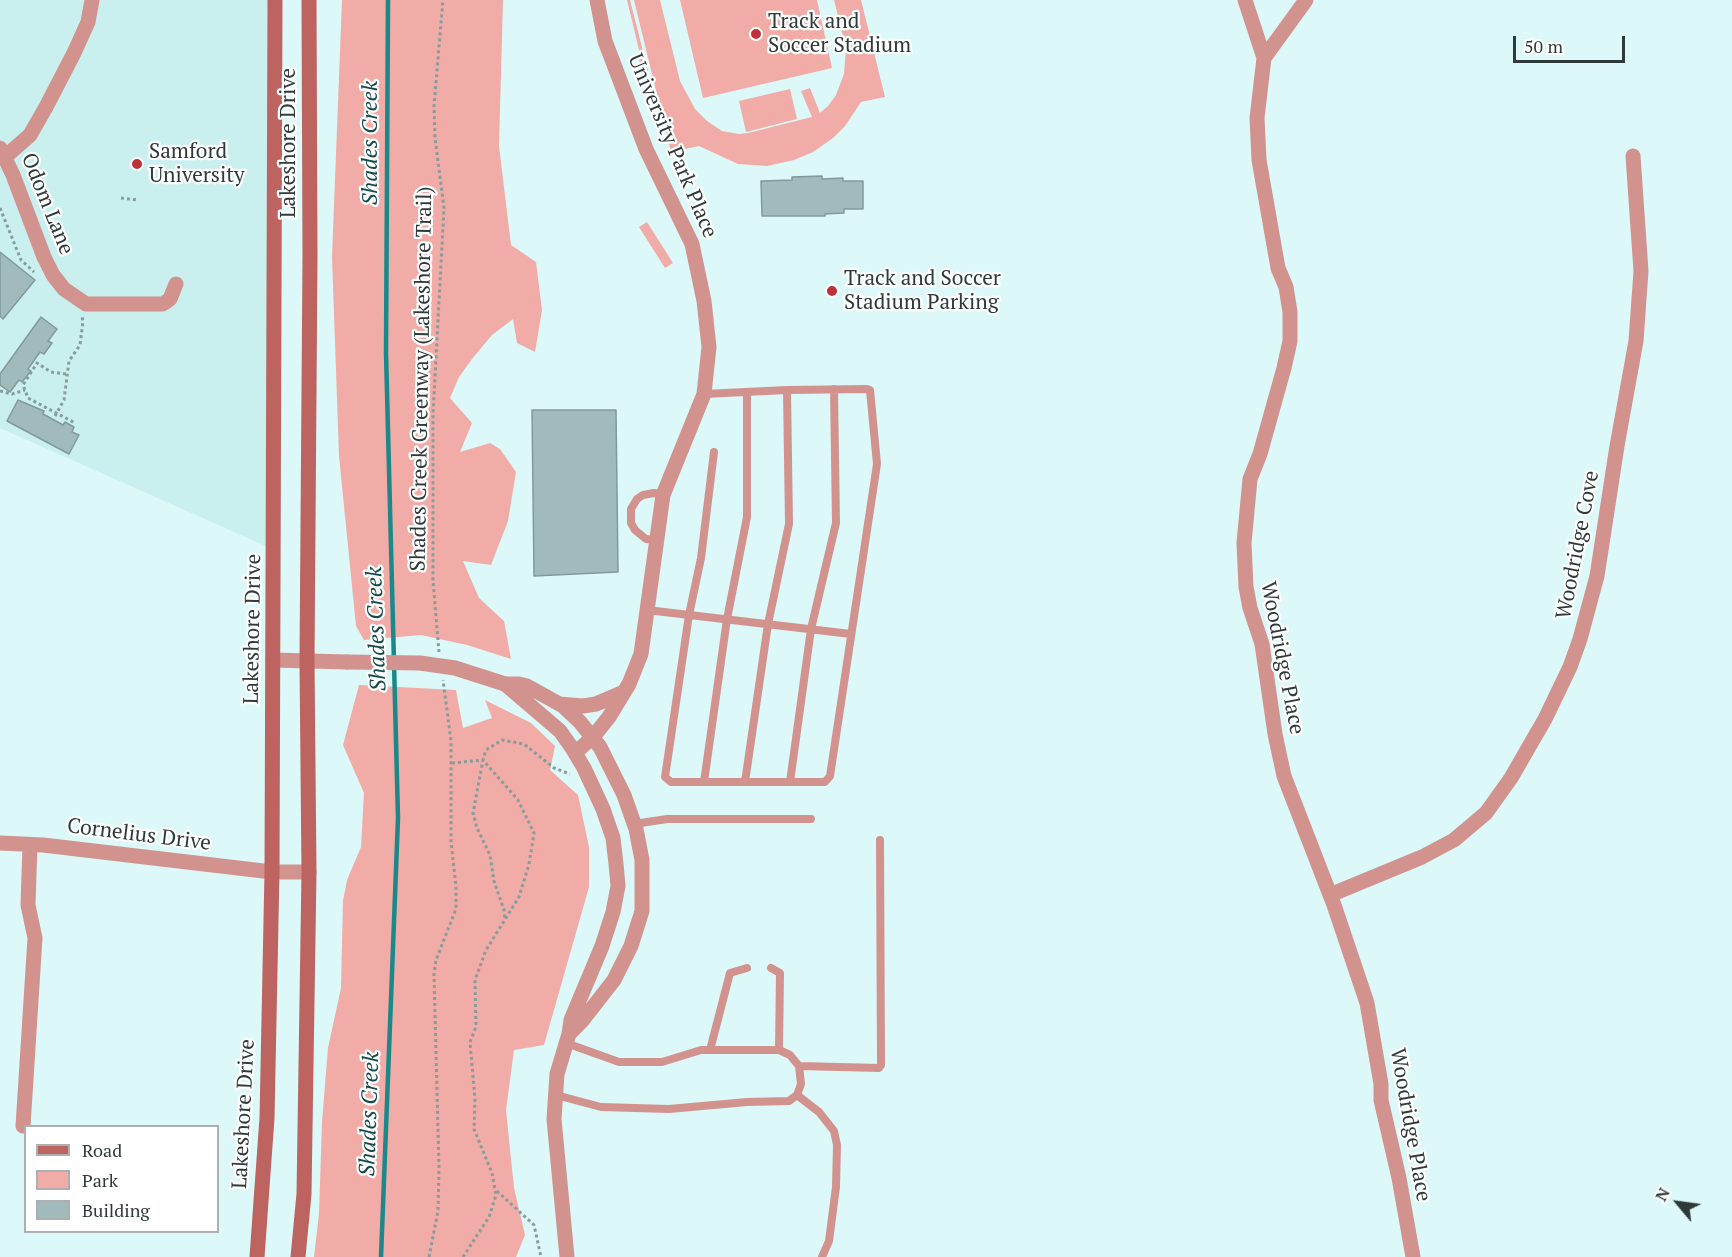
<!DOCTYPE html>
<html>
<head>
<meta charset="utf-8">
<style>
  body { margin:0 }
  #map { position:relative; width:1732px; height:1257px; overflow:hidden; background:#dcf8f8; font-family:"PT Serif",serif }
  canvas { display:block }
  .legend { position:absolute; left:24px; top:1125px; width:195px; height:108px; box-sizing:border-box; background:#fff; border:2px solid #acb0b0; margin:0; padding:8px 10px; list-style:none; font-size:18px; color:#2f3a3a }
  .legend li { display:flex; align-items:center; gap:12px; height:30px }
  .legend b { width:30px; border:2px solid #acb0b0 }
  .north { position:absolute; left:1648px; top:1173px; width:60px; height:60px; -webkit-text-stroke:4px #fff; paint-order:stroke; rotate:299deg; font-size:16px; font-weight:700; line-height:24px; text-align:center; color:#2f3a3a }
  .north::after { content:''; display:block; margin:auto; width:21px; height:27px; background:#2f3a3a; clip-path:polygon(50% 0,100% 100%,50% 72%,0 100%) }
  .scale { position:absolute; left:1513px; top:36px; width:112px; height:27px; box-sizing:border-box; border:3px solid #2f3a3a; border-top:0; padding-left:8px; font-size:18px; line-height:21px; white-space:nowrap; color:#2f3a3a; -webkit-text-stroke:4px #fff; paint-order:stroke }
</style>
</head>
<body>
<div id="map">
<canvas width="1732" height="1257"></canvas>
<ul class="legend">
<li><b style="height:8px;background:#bd6360"></b>Road</li>
<li><b style="height:16px;background:#f2aca7"></b>Park</li>
<li><b style="height:16px;background:#a1bbbc"></b>Building</li>
</ul>
<div class="north">N</div>
<div class="scale">50 m</div>
</div>
<script>
const ctx = document.querySelector('canvas').getContext('2d');
ctx.lineJoin = 'round';
function fill(path, color) {
  ctx.fillStyle = color;
  ctx.fill(path, 'evenodd');
}
function shape(rows) {
  const path = new Path2D();
  for (const r of rows) {
    path.moveTo(r[0], r[1]);
    for (let i = 2; i < r.length; i += 2) path.lineTo(r[i], r[i + 1]);
  }
  return path;
}
function stroke(path, color, width, dash) {
  ctx.strokeStyle = color;
  ctx.lineWidth = width;
  ctx.lineCap = dash ? 'butt' : 'round';
  ctx.setLineDash(dash || []);
  ctx.stroke(path);
}
function drawText(font, color, halo, rows, align = 'center') {
  ctx.font = font + ' "PT Serif",serif';
  ctx.lineWidth = 4.5;
  ctx.setLineDash([]);
  ctx.textBaseline = 'middle';
  ctx.strokeStyle = halo;
  ctx.fillStyle = color;
  for (const [text, x, y, turn = 0] of rows) {
    ctx.save();
    ctx.translate(x, y);
    ctx.rotate((+turn || 0) * Math.PI / 180);
    ctx.textAlign = isNaN(turn) ? turn : align;
    if (halo) ctx.strokeText(text, 0, 0);
    ctx.fillText(text, 0, 0);
    ctx.restore();
  }
}
fill(shape([
  [0,0,275,0,275,550,0,428]
]), '#c9efef');
fill(shape([
  [342,0,503,0,499,146,511,245,536,262,542,310,535,352,517,343,513,319,492,335,472,359,459,377,450,398,472,423,460,452,490,443,500,449,516,472,508,521,491,565,463,561,479,598,504,621,511,659,467,645,421,635,364,640,356,626,339,456,332,257],
  [627,0,630,0,648,71,642,73,638,54,640,54],
  [634,0,660,0,680,81,695,109,707,121,722,131,739,134,748,133,812,117,801,91,810,88,820,113,828,106,836,95,844,74,846,48,834,0,861,0,885,97,861,102,845,126,833,138,813,152,794,160,767,166,738,164,699,146,671,152],
  [680,0,817,0,832,68,703,98],
  [790,89,797,119,746,132,739,101],
  [647,222,673,263,665,268,639,227],
  [359,685,456,690,463,728,492,718,485,700,531,723,555,746,550,770,578,795,589,847,589,887,544,1045,514,1050,506,1110,514,1188,525,1235,516,1257,314,1257,319,1214,322,1122,328,1048,341,988,343,901,347,880,361,847,364,793,343,745]
]), '#f2aca7');
stroke(shape([
  [381,1257,398,818,386,353,388,0]
]), '#1b888a', 4.5);
const building = shape([
  [822,176,822,179,843,178,843,181,863,181,863,209,844,209,844,213,825,214,825,216,762,216,761,181,792,180,792,177,822,176],
  [0,252,35,280,3,319,0,316,0,252],
  [41,317,57,329,48,341,52,343,44,354,40,352,28,369,31,371,22,382,19,380,10,392,0,385,0,374,41,317],
  [18,400,44,411,43,414,63,425,65,422,74,427,72,432,79,435,69,454,7,421,18,400],
  [532,410,616,410,618,572,534,576,532,410]
]);
fill(building, '#a1bbbc');
stroke(building, '#819a9a', 1.5);
stroke(shape([
  [121,198,137,200],
  [0,208,21,260,34,272],
  [66,374,51,372,37,363,23,385,28,398,75,423],
  [0,391,12,394,25,390],
  [55,416,64,400,69,361,80,345,83,321,82,317],
  [439,652,433,581,433,414,444,208,435,138,434,106,443,0],
  [452,763,483,760,473,813,477,828,490,855,494,881,504,910,505,919],
  [497,1191,534,1225,541,1257],
  [429,1257,438,1211,439,1168,434,974,436,960,456,909,456,887,451,841,451,741,443,680],
  [463,1257,489,1217,496,1195,492,1173,474,1129,475,1099,470,1042,476,1027,475,980,486,950,519,897,529,864,534,833,518,800,483,760,486,750,502,740,524,744,554,768,570,774]
]), '#889c9c', 3, [3, 3]);
stroke(shape([
  [704,394,787,390,867,389,870,390,877,464,830,776,825,782,671,782,665,777,689,615,701,558,714,452],
  [656,540,646,539,635,530,631,523,631,509,637,499,643,495,654,493,663,495],
  [647,610,851,634],
  [704,782,727,619,747,517,747,392],
  [745,782,768,624,789,524,787,390],
  [790,782,811,629,836,523,834,389],
  [634,824,667,819,811,819],
  [771,968,780,973,779,1050],
  [710,1050,730,973,747,968],
  [799,1066,879,1068,881,1065,880,840],
  [556,1095,601,1107,669,1109,747,1102,789,1101,797,1095,801,1084,799,1066,790,1055,779,1050,701,1050,662,1062,619,1062,566,1043],
  [797,1095,819,1112,834,1131,837,1145,836,1187,829,1241,822,1257]
]), '#d2938f', 8);
stroke(shape([
  [1245,0,1264,58,1257,118,1259,160,1278,268,1286,287,1290,312,1290,341,1284,368,1260,454,1250,479,1244,543,1246,587,1250,608,1262,644,1275,734,1284,776,1334,905,1367,1003,1381,1084,1381,1100,1399,1178,1413,1257],
  [1264,58,1306,0],
  [0,148,13,175,44,257,53,275,64,289,86,304,163,304,170,299,176,284],
  [5,157,30,135,46,107,74,53,88,22,92,0],
  [273,660,347,662],
  [505,684,546,719,560,731,572,748,584,768,603,809,613,838,616,864,618,886,613,912,602,946,571,1020,569,1034,557,1074,554,1119,567,1257],
  [505,684,519,684,527,686,563,706,580,722,600,747,624,795,636,829,642,860,642,911,631,946,614,980,582,1021,569,1034],
  [559,704,583,706,596,704,624,692],
  [575,753,593,737,609,717,629,684,641,654,663,495,704,394,709,347,704,301,692,244,646,149,605,41,597,0],
  [0,843,43,845,272,872,309,872],
  [1330,895,1422,857,1454,840,1486,813,1511,778,1545,719,1570,667,1580,639,1597,576,1617,446,1636,341,1641,271,1633,156],
  [23,1126,35,938,28,905,30,845]
]), '#d2938f', 15);
stroke(shape([
  [257,1257,267,1118,272,872,275,0],
  [298,1257,304,1194,309,872,307,661,310,256,309,0]
]), '#bd6360', 15);
stroke(shape([
  [347,662,420,663,455,668,505,684]
]), '#d2938f', 15);
for (const [x, y, r, color] of [
  [756,34,6,"#c03038"],
  [137,164,6,"#c03038"],
  [832,291,6,"#c03038"]
]) {
  const dot = new Path2D();
  dot.arc(x, y, r, 0, 2 * Math.PI);
  ctx.fillStyle = color;
  ctx.fill(dot);
  stroke(dot, '#fff', 2);
}
drawText('21px', '#2f3a3a', '#fff', [
  ["Track and",768,22],
  ["Soccer Stadium",768,46],
  ["Samford",149,152],
  ["University",149,176],
  ["Track and Soccer",844,279],
  ["Stadium Parking",844,303]
], 'left');
drawText('21px', '#2f3a3a', '#fff', [
  ["Lakeshore Drive",289,143,-90],
  ["University Park Place",672,146,67],
  ["Odom Lane",47,204,68],
  ["Shades Creek Greenway (Lakeshore Trail)",422,379,-89],
  ["Woodridge Cove",1578,545,-79],
  ["Lakeshore Drive",253,629,-89],
  ["Woodridge Place",1282,658,79],
  ["Cornelius Drive",139,835,7],
  ["Lakeshore Drive",244,1114,-87],
  ["Woodridge Place",1410,1125,80]
]);
drawText('italic 22px', '#134b4c', '#fff', [
  ["Shades Creek",371,143,-90],
  ["Shades Creek",377,629,-92],
  ["Shades Creek",370,1114,-88]
]);
</script>
</body>
</html>
